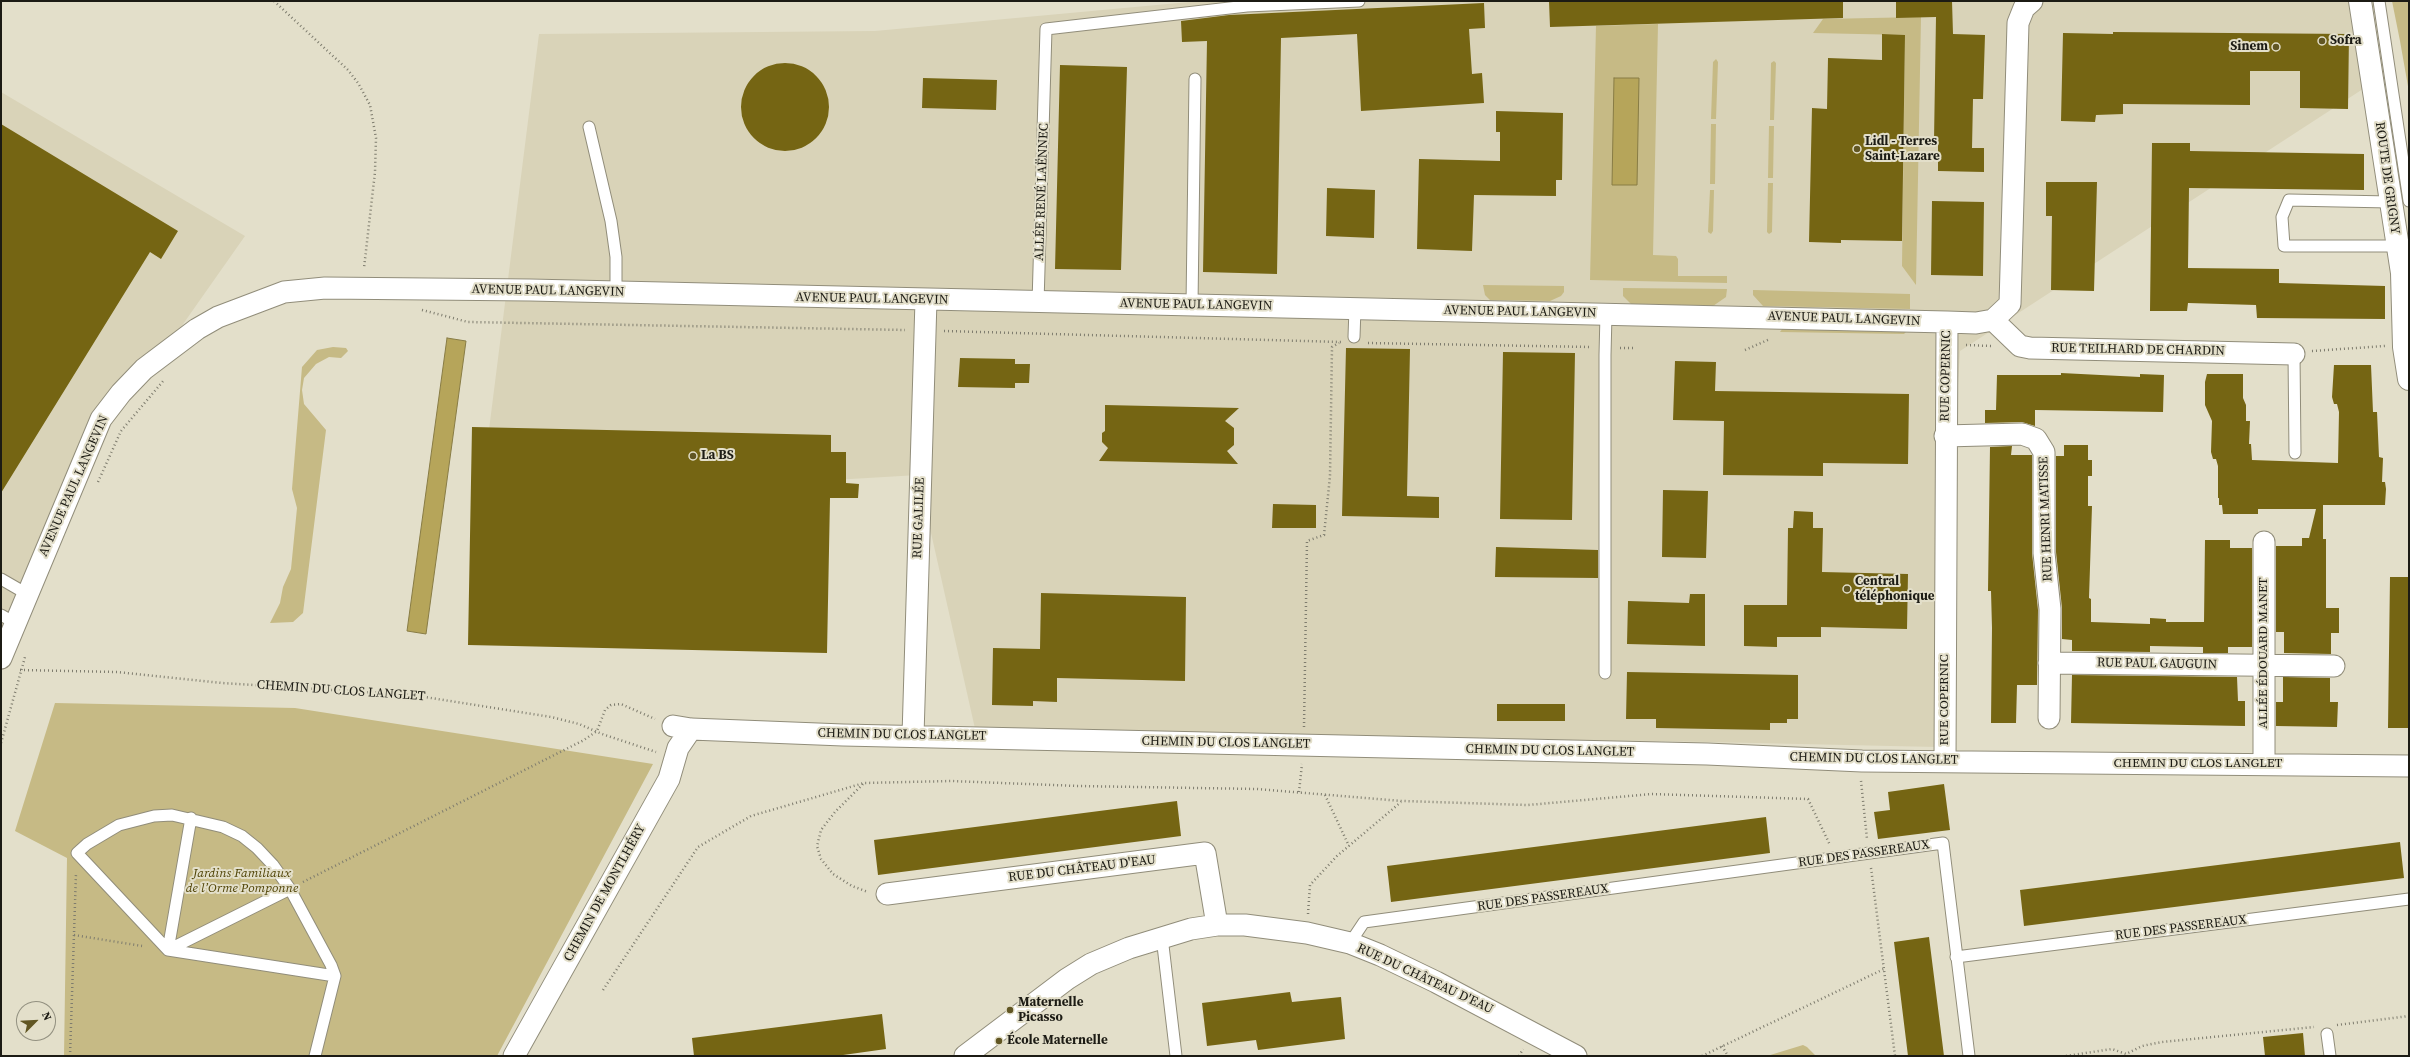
<!DOCTYPE html>
<html>
<head>
<meta charset="utf-8">
<style>
  body { margin:0 }
  #map { position:relative; width:2410px; height:1057px; overflow:hidden; background:#e3dfca; font-family:"Source Serif 4",serif }
  canvas { display:block }
  .frame { position:absolute; inset:0; border:2px solid #1c1b14; pointer-events:none }
  .north { position:absolute; left:16px; top:1001px; width:40px; height:40px; box-sizing:border-box; background:#e3dfca; border:1px solid #939181; border-radius:50%; rotate:66deg; font-size:11px; font-weight:700; line-height:16px; text-align:center; color:#1c1b14 }
  .north::after { content:''; display:block; margin:auto; width:14px; height:18px; background:#615623; clip-path:polygon(50% 0,100% 100%,50% 72%,0 100%) }
</style>
</head>
<body>
<div id="map">
<canvas width="2410" height="1057"></canvas>
<div class="frame"></div>
<div class="north">N</div>
</div>
<script>
const ctx = document.querySelector('canvas').getContext('2d');
ctx.lineJoin = 'round';
function fill(path, color) {
  ctx.fillStyle = color;
  ctx.fill(path, 'evenodd');
}
function shape(rows) {
  const path = new Path2D();
  for (const r of rows) {
    if (r.length === 3) {
      path.moveTo(r[0] + r[2], r[1]);
      path.arc(r[0], r[1], r[2], 0, 2 * Math.PI);
      continue;
    }
    path.moveTo(r[0], r[1]);
    for (let i = 2; i < r.length; i += 2) path.lineTo(r[i], r[i + 1]);
  }
  return path;
}
function stroke(path, color, width, dash) {
  ctx.strokeStyle = color;
  ctx.lineWidth = width;
  ctx.lineCap = dash ? 'butt' : 'round';
  ctx.setLineDash(dash || []);
  ctx.stroke(path);
}
function drawText(font, color, halo, rows, align = 'center') {
  ctx.font = font + ' "Source Serif 4",serif';
  ctx.lineWidth = 4;
  ctx.setLineDash([]);
  ctx.textBaseline = 'middle';
  ctx.strokeStyle = halo;
  ctx.fillStyle = color;
  for (const [text, x, y, turn = 0] of rows) {
    ctx.save();
    ctx.translate(x, y);
    ctx.rotate((+turn || 0) * Math.PI / 180);
    ctx.textAlign = isNaN(turn) ? turn : align;
    if (halo) ctx.strokeText(text, 0, 0);
    ctx.fillText(text, 0, 0);
    ctx.restore();
  }
}
fill(shape([
  [1200,1,2351,1,2366,87,1960,351,1937,747,1662,741,976,733,918,475,480,501,539,34,875,31],
  [1,92,245,236,181,327,134,367,1,635]
]), '#d9d3b8');
fill(shape([
  [2392,1,2409,1,2409,92,2400,41],
  [1921,17,1916,285,1902,266,1905,35,1813,33,1823,19],
  [1658,24,1653,255,1676,256,1678,259,1678,276,1727,276,1727,283,1590,280,1596,26],
  [1716,59,1718,62,1716,119,1711,119,1713,62],
  [1774,61,1776,63,1774,120,1770,120,1771,63],
  [1711,124,1716,124,1715,184,1710,184],
  [1769,126,1774,126,1773,178,1768,178],
  [1768,183,1773,183,1772,232,1769,234,1767,232],
  [1710,190,1714,190,1713,231,1711,234,1708,232],
  [1483,285,1564,286,1564,292,1561,296,1550,301,1490,300,1485,295],
  [1623,288,1727,289,1726,297,1713,306,1631,304,1623,296],
  [1753,290,1910,294,1910,309,1763,306,1753,295],
  [1783,328,1908,330,1904,334,1780,332],
  [333,347,346,348,348,351,341,358,329,357,316,364,304,378,302,390,304,404,326,430,303,613,293,622,270,623,280,603,283,587,291,569,297,508,292,489,302,367,317,350],
  [55,703,295,708,653,764,497,1056,64,1056,67,858,15,831],
  [1803,1045,1807,1047,1816,1056,1767,1056]
]), '#c6ba85');
const water = shape([
  [1614,78,1639,78,1637,185,1612,185,1614,78],
  [447,338,466,341,426,634,407,631,447,338]
]);
fill(water, '#b6a55a');
stroke(water, '#887c45', 1);
fill(shape([
  [1549,1,1843,1,1843,18,1550,27],
  [1896,1,1952,1,1953,34,1985,35,1983,99,1973,99,1972,148,1984,148,1984,172,1938,171,1938,140,1934,140,1936,17,1896,18],
  [1484,3,1485,28,1469,29,1472,74,1482,73,1484,103,1361,111,1357,34,1281,38,1277,274,1203,272,1207,41,1182,42,1181,21,1229,15],
  [2113,32,2349,34,2348,109,2300,108,2300,71,2250,71,2250,105,2123,104,2123,114,2096,115,2095,122,2061,121,2063,33,2113,34],
  [1882,34,1905,35,1902,241,1841,240,1841,243,1809,242,1812,108,1827,109,1828,58,1882,60],
  [785,107,44],
  [1060,65,1127,67,1121,270,1055,269],
  [923,78,997,80,996,110,922,108],
  [1496,111,1563,113,1562,180,1556,180,1556,196,1474,195,1472,251,1417,249,1419,159,1500,161,1500,132,1496,132],
  [1,124,178,231,161,259,150,252,1,493],
  [2152,143,2190,143,2190,151,2364,154,2364,190,2189,188,2188,268,2279,269,2279,283,2385,286,2385,319,2257,318,2256,305,2188,303,2187,311,2150,311],
  [2046,182,2097,182,2094,291,2051,290,2052,216,2046,216],
  [1327,188,1375,190,1374,238,1326,236],
  [1932,201,1984,202,1983,276,1931,275],
  [1346,348,1410,349,1407,496,1439,497,1439,518,1342,516],
  [1503,352,1575,353,1572,520,1500,519],
  [960,358,1015,359,1015,364,1030,364,1029,383,1015,383,1015,388,958,387],
  [1675,361,1716,362,1715,391,1909,394,1908,464,1823,463,1823,476,1723,475,1724,421,1673,420],
  [2334,365,2371,365,2373,412,2377,412,2379,457,2383,458,2382,482,2385,482,2386,489,2385,505,2323,505,2323,539,2326,539,2326,608,2339,608,2339,633,2331,633,2331,654,2284,653,2284,632,2276,632,2276,546,2302,546,2302,538,2309,538,2316,509,2258,509,2258,514,2223,514,2222,505,2219,505,2219,498,2218,498,2218,466,2216,459,2213,459,2211,452,2212,421,2205,405,2205,382,2207,374,2243,374,2243,398,2246,405,2246,421,2250,421,2249,444,2251,444,2252,460,2338,463,2339,412,2337,404,2334,404,2332,397],
  [2061,373,2140,377,2140,374,2164,375,2163,412,2035,410,2035,426,2022,422,1985,423,1985,410,1996,410,1997,375,2061,375],
  [1105,405,1239,408,1225,421,1234,428,1234,445,1227,451,1238,464,1099,461,1108,448,1102,442,1102,433,1105,431],
  [472,427,831,435,831,452,846,452,846,483,859,484,858,498,830,498,827,653,468,645],
  [2064,445,2088,445,2088,460,2092,460,2092,476,2088,476,2088,506,2092,506,2089,598,2091,599,2091,622,2150,624,2150,618,2166,619,2166,622,2204,622,2205,540,2230,540,2230,548,2252,548,2252,647,2228,647,2228,653,2203,653,2203,647,2150,646,2150,652,2072,651,2072,640,2062,639,2062,608,2056,552,2056,456,2064,456],
  [2012,446,2011,455,2032,455,2032,553,2038,610,2037,685,2017,685,2016,723,1991,723,1992,628,1991,591,1988,591,1990,447],
  [1663,490,1708,491,1706,558,1662,557],
  [1273,504,1316,505,1316,528,1272,528],
  [1794,511,1813,512,1813,528,1823,528,1822,572,1908,574,1907,629,1821,627,1821,637,1777,637,1777,647,1744,646,1744,605,1787,605,1788,528,1793,528],
  [1496,547,1598,550,1598,578,1495,577],
  [2390,577,2409,577,2409,728,2388,728],
  [1041,593,1186,597,1185,681,1057,678,1057,702,1033,701,1033,706,992,705,993,648,1040,649],
  [1690,594,1705,594,1705,646,1627,644,1628,601,1689,603],
  [1627,672,1798,675,1798,719,1787,719,1787,723,1770,723,1770,730,1656,728,1656,719,1626,719],
  [2072,675,2237,677,2238,701,2245,701,2245,726,2071,723],
  [2283,677,2330,678,2330,702,2338,702,2337,727,2276,726,2276,702,2283,702],
  [1497,704,1565,704,1565,721,1497,721],
  [1944,784,1950,830,1878,839,1874,812,1890,810,1888,792],
  [1177,801,1181,836,878,875,874,840],
  [1766,817,1770,853,1391,902,1387,866],
  [2400,842,2404,878,2024,926,2020,890],
  [1929,937,1944,1056,1908,1056,1894,942],
  [1290,992,1292,1002,1341,997,1345,1039,1258,1050,1256,1040,1207,1046,1202,1003],
  [882,1014,886,1049,836,1056,694,1056,692,1038],
  [2303,1033,2305,1056,2265,1056,2263,1037]
]), '#756513');
const service = shape([
  [2379,1,2409,201],
  [589,127,611,221,616,257,616,292],
  [2390,202,2289,200,2282,217,2284,246,2397,246],
  [1038,303,1046,29,1247,6,1359,1],
  [1192,305,1195,79],
  [1354,337,1355,308],
  [2294,354,2295,453],
  [1,579,27,594],
  [1,615,15,623],
  [1605,673,1605,355,1606,314],
  [1162,937,1176,1056],
  [1350,943,1364,922,1943,843,1969,1056],
  [168,950,290,889],
  [168,950,191,818],
  [1956,957,2409,899],
  [2327,1034,2330,1056],
  [315,1056,335,976,331,965,290,889,273,865,257,848,242,836,223,827,172,815,154,816,119,825,87,844,77,853,168,950,335,976]
]);
const minor = shape([
  [1993,320,2020,346,2030,348,2294,354],
  [1945,436,2022,434,2036,439,2044,452,2044,553,2050,609,2049,718],
  [1,658,101,419,121,393,144,369,197,329,218,317,284,292,325,288,530,290,1947,322],
  [2049,663,2334,666],
  [673,726,691,729,843,735,1707,754,1862,761,2409,766],
  [913,736,926,300],
  [1945,761,1947,322,1976,323,1993,320,2010,304,2018,23,2024,8,2032,1],
  [2264,764,2264,542],
  [887,894,1205,853,1217,925],
  [514,1056,669,779,678,748,691,729],
  [965,1056,1067,979,1091,964,1129,948,1191,929,1217,925,1245,925,1307,933,1350,943,1380,955,1436,982,1576,1056]
]);
const tertiary = shape([
  [2360,1,2402,273,2404,347,2409,379]
]);
stroke(service, '#918d7a', 13);
stroke(minor, '#918d7a', 23);
stroke(tertiary, '#918d7a', 24);
stroke(shape([
  [274,1,348,70,358,83,370,105,376,138,375,172,364,268],
  [422,310,468,322,905,330],
  [944,331,1341,342],
  [1368,343,1591,347],
  [1966,345,1991,346],
  [1620,348,1634,348],
  [1745,350,1770,339],
  [2312,351,2385,346],
  [98,482,121,431,164,380],
  [20,670,117,672,222,683,412,695,551,717,579,724,602,734,656,752],
  [1304,727,1307,541,1324,535,1330,476,1332,347,1339,343],
  [1,743,25,657],
  [1861,781,1867,839],
  [863,784,835,812,821,830,817,846,821,859,833,874,852,886,868,892],
  [1299,792,1302,764],
  [1325,795,1349,846],
  [1871,868,1895,1056],
  [303,882,584,740,597,731,605,710,611,705,621,704,655,719],
  [1308,914,1310,885,1337,856,1401,802],
  [74,935,142,946],
  [603,990,698,847,751,816,864,783,951,781,1078,786,1257,789,1402,801,1528,805,1652,794,1808,799,1830,845],
  [2337,1025,2409,1016],
  [1722,1046,1728,1056],
  [70,1056,76,873],
  [1519,1056,1523,1049],
  [1702,1056,1884,969],
  [2066,1056,2112,1049,2126,1054,2142,1046,2162,1042,2314,1027]
]), '#7e7c6e', 2.5, [1, 3]);
stroke(service, '#fff', 11);
stroke(minor, '#fff', 21);
stroke(tertiary, '#fff', 22);
for (const [x, y, r, color] of [
  [2322,41,4,"#615623"],
  [2276,47,4,"#615623"],
  [1857,149,4,"#615623"],
  [693,456,4,"#615623"],
  [1847,589,4,"#615623"],
  [1010,1010,4,"#615623"],
  [999,1041,4,"#615623"]
]) {
  const dot = new Path2D();
  dot.arc(x, y, r, 0, 2 * Math.PI);
  ctx.fillStyle = color;
  ctx.fill(dot);
  stroke(dot, '#e3dfca', 1.5);
}
drawText('bold 13px', '#1c1b14', '#e3dfca', [
  ["Sofra",2330,41],
  ["Sinem",2268,47,"right"],
  ["Lidl - Terres",1865,142],
  ["Saint-Lazare",1865,157],
  ["La BS",701,456],
  ["Central",1855,582],
  ["téléphonique",1855,597],
  ["Maternelle",1018,1003],
  ["Picasso",1018,1018],
  ["École Maternelle",1007,1041]
], 'left');
drawText('13px', '#1c1b14', '#e3dfca', [
  ["ROUTE DE GRIGNY",2387,178,82],
  ["ALLÉE RENÉ LAËNNEC",1042,192,-88],
  ["AVENUE PAUL LANGEVIN",548,291,1],
  ["AVENUE PAUL LANGEVIN",872,299,1],
  ["AVENUE PAUL LANGEVIN",1196,305,1],
  ["AVENUE PAUL LANGEVIN",1520,312,1],
  ["AVENUE PAUL LANGEVIN",1844,319,2],
  ["RUE TEILHARD DE CHARDIN",2138,350,1],
  ["RUE COPERNIC",1946,376,-89],
  ["AVENUE PAUL LANGEVIN",74,486,-66],
  ["RUE GALILÉE",919,518,-88],
  ["RUE HENRI MATISSE",2046,519,-92],
  ["ALLÉE ÉDOUARD MANET",2264,653,-90],
  ["RUE PAUL GAUGUIN",2157,664,1],
  ["CHEMIN DU CLOS LANGLET",341,691,4],
  ["RUE COPERNIC",1945,700,-90],
  ["CHEMIN DU CLOS LANGLET",902,735,1],
  ["CHEMIN DU CLOS LANGLET",1226,743,1],
  ["CHEMIN DU CLOS LANGLET",1550,751,1],
  ["CHEMIN DU CLOS LANGLET",1874,759,1],
  ["CHEMIN DU CLOS LANGLET",2198,764],
  ["RUE DES PASSEREAUX",1864,854,-8],
  ["RUE DU CHÂTEAU D'EAU",1082,869,-7],
  ["CHEMIN DE MONTLHÉRY",605,893,-61],
  ["RUE DES PASSEREAUX",1543,898,-8],
  ["RUE DES PASSEREAUX",2181,928,-7],
  ["RUE DU CHÂTEAU D'EAU",1425,979,25]
]);
drawText('italic 13px', '#504406', '#e3dfca', [
  ["Jardins Familiaux",242,874],
  ["de l’Orme Pomponne",242,889]
]);
</script>
</body>
</html>
